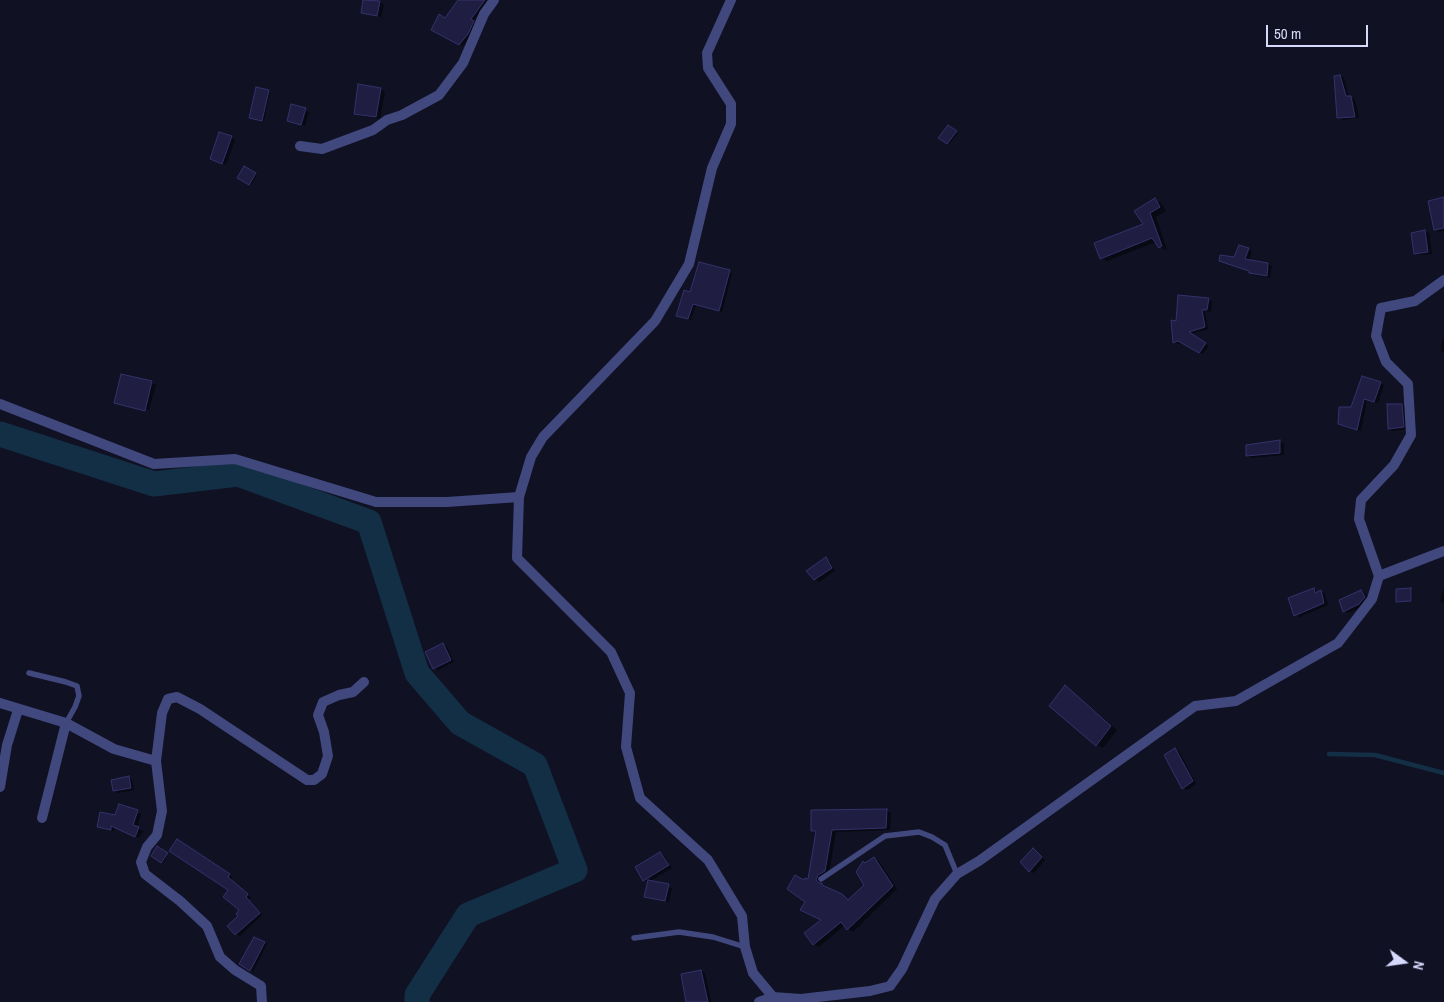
<!DOCTYPE html>
<html>
<head>
<meta charset="utf-8">
<style>
  body { margin:0 }
  #map { position:relative; width:1444px; height:1002px; overflow:hidden; background:#101123; font-family:"Archivo Narrow",sans-serif }
  canvas { display:block }
  .north { position:absolute; left:1379px; top:937px; width:50px; height:50px; -webkit-text-stroke:4px #101123; paint-order:stroke; rotate:104deg; font-size:14px; font-weight:700; line-height:20px; text-align:center; color:#d6d9fb }
  .north::after { content:''; display:block; margin:auto; width:18px; height:22px; background:#d6d9fb; clip-path:polygon(50% 0,100% 100%,50% 72%,0 100%) }
  .scale { position:absolute; left:1266px; top:25px; width:102px; height:22px; box-sizing:border-box; border:2px solid #d6d9fb; border-top:0; padding-left:6px; font-size:15px; line-height:18px; white-space:nowrap; color:#d6d9fb; -webkit-text-stroke:4px #101123; paint-order:stroke }
</style>
</head>
<body>
<div id="map">
<canvas width="1444" height="1002"></canvas>
<div class="north">N</div>
<div class="scale">50 m</div>
</div>
<script>
const ctx = document.querySelector('canvas').getContext('2d');
ctx.lineJoin = 'round';
function fill(path, color) {
  ctx.fillStyle = color;
  ctx.fill(path, 'evenodd');
}
function shape(rows) {
  const path = new Path2D();
  for (const r of rows) {
    path.moveTo(r[0], r[1]);
    for (let i = 2; i < r.length; i += 2) path.lineTo(r[i], r[i + 1]);
  }
  return path;
}
function stroke(path, color, width, dash) {
  ctx.strokeStyle = color;
  ctx.lineWidth = width;
  ctx.lineCap = dash ? 'butt' : 'round';
  ctx.setLineDash(dash || []);
  ctx.stroke(path);
}
fill(shape([
  [365,0,380,2,384,5,381,17,362,12],
  [460,0,489,0,473,21,476,24,471,36,463,46,432,29,446,19],
  [1340,76,1344,78,1349,97,1355,99,1359,118,1343,120,1339,118],
  [381,89,385,92,380,119,359,115,355,113],
  [269,91,270,92,264,121,252,118],
  [305,110,309,112,305,126,292,122],
  [948,126,958,133,949,144,940,138],
  [231,137,235,140,226,165,211,159],
  [244,168,257,175,251,185,239,178],
  [1444,199,1444,230,1439,232,1435,229],
  [1155,200,1161,203,1166,211,1156,217,1167,250,1159,247,1156,242,1107,261,1101,258,1145,225],
  [1425,231,1429,233,1432,254,1419,255,1415,253,1412,234],
  [1248,249,1252,251,1249,261,1268,264,1272,266,1270,278,1254,275,1250,272,1224,262,1234,259],
  [729,272,732,273,722,312,696,305,691,320,678,316,691,293],
  [1208,299,1212,302,1211,312,1205,311,1208,329,1191,334,1209,346,1203,354,1183,343,1178,344,1174,342,1177,322],
  [1443,337,1444,337,1444,352,1441,351],
  [122,375,156,385,149,410,115,403],
  [1380,383,1384,385,1378,403,1367,400,1361,431,1339,424,1352,409],
  [1402,405,1406,407,1407,429,1393,431,1389,429],
  [1280,442,1284,444,1284,455,1251,458,1247,455],
  [826,559,830,561,835,571,819,582,808,571],
  [1444,588,1444,603,1440,601],
  [1314,589,1318,593,1321,591,1325,594,1328,605,1299,617,1295,615],
  [1410,589,1412,590,1412,601,1397,602],
  [1361,591,1365,593,1368,600,1364,606,1348,613,1344,611],
  [443,645,447,647,454,662,438,670,434,668],
  [1066,687,1072,691,1117,730,1103,748,1097,745],
  [1175,749,1179,751,1196,784,1187,790,1183,788],
  [128,777,132,780,134,790,118,793,114,790],
  [119,805,141,814,137,828,143,831,139,838,115,827,114,831,99,826,116,817],
  [886,810,891,813,890,830,836,832,829,873,823,878,821,883,849,901,865,885,866,864,874,859,879,861,897,889,853,932,845,925,819,947,814,944,822,920,806,902,804,882,809,880,817,833,812,831],
  [177,841,233,877,231,880,251,897,249,900,262,915,240,936,236,934,241,910,230,890],
  [157,848,168,855,163,863,152,856],
  [1033,849,1045,860,1034,873,1030,871],
  [660,853,664,855,672,868,649,882,672,888,669,902,650,898,646,896,648,882,644,880],
  [255,938,267,944,253,972,241,964],
  [701,971,705,973,711,1002,687,1002]
]), '#0007');
stroke(shape([
  [1329,754,1375,755,1444,773]
]), '#132f45', 4.5);
stroke(shape([
  [0,434,154,484,238,474,369,522,417,673,460,723,535,765,575,870,468,915,417,995,417,1002]
]), '#132f45', 25);
const building = shape([
  [363,0,380,1,377,16,361,13,363,0],
  [458,0,485,0,471,19,474,21,468,34,459,45,431,30,439,14,445,18,458,0],
  [1340,75,1346,96,1351,96,1355,117,1337,118,1334,76,1340,75],
  [358,84,381,88,376,117,354,114,358,84],
  [256,87,269,90,262,121,249,118,256,87],
  [291,104,306,108,301,125,287,121,291,104],
  [948,125,957,131,947,144,938,138,948,125],
  [219,132,232,136,222,164,210,159,219,132],
  [244,166,256,173,249,185,237,178,244,166],
  [1444,197,1444,228,1434,230,1428,201,1444,197],
  [1155,198,1160,207,1150,213,1162,246,1159,248,1152,238,1100,259,1094,243,1143,224,1134,211,1155,198],
  [1425,230,1428,252,1414,254,1411,233,1425,230],
  [1239,245,1249,248,1245,259,1268,263,1267,276,1249,273,1249,271,1219,261,1220,255,1234,257,1239,245],
  [699,262,730,270,719,311,693,304,688,319,676,316,684,290,690,292,699,262],
  [1178,295,1209,298,1207,310,1202,310,1205,327,1189,332,1206,343,1199,353,1178,341,1173,343,1171,320,1176,321,1178,295],
  [121,374,152,381,145,411,114,403,121,374],
  [1362,376,1381,382,1374,402,1364,399,1357,430,1338,424,1339,407,1351,407,1362,376],
  [1387,404,1402,404,1404,427,1388,429,1387,404],
  [1280,440,1280,453,1246,456,1246,445,1280,440],
  [826,557,832,568,814,580,806,571,826,557],
  [1314,588,1315,593,1321,590,1324,603,1294,616,1288,598,1314,588],
  [1411,588,1411,601,1396,602,1396,589,1411,588],
  [1361,590,1365,597,1359,604,1343,612,1339,600,1361,590],
  [443,643,451,660,433,669,425,652,443,643],
  [1065,685,1111,726,1096,746,1049,706,1065,685],
  [1175,748,1193,781,1182,789,1164,755,1175,748],
  [129,776,131,788,113,791,111,780,129,776],
  [119,804,138,810,133,825,139,827,135,837,111,826,111,830,97,827,100,812,115,815,119,804],
  [887,809,886,828,832,830,825,871,818,875,816,880,819,883,822,883,822,885,842,894,848,900,864,885,856,872,863,861,865,863,874,857,893,886,847,930,841,922,813,945,804,933,821,920,800,910,805,902,787,889,795,875,804,880,805,878,808,879,816,831,811,831,811,810,887,809],
  [177,839,230,874,228,877,248,894,246,897,260,913,235,935,227,926,238,916,236,914,239,910,223,897,228,890,169,851,177,839],
  [157,846,168,853,161,863,151,856,157,846],
  [1033,848,1042,857,1029,872,1020,862,1033,848],
  [660,852,669,865,643,881,635,867,660,852],
  [648,880,669,884,665,901,644,897,648,880],
  [254,937,265,942,250,971,239,964,254,937],
  [701,970,708,1002,686,1002,681,974,701,970]
]);
fill(building, '#1f1e42');
stroke(building, '#34326c', 1);
stroke(shape([
  [29,673,66,682,77,686,79,696,75,707,66,723],
  [821,879,885,836,919,832,932,837,945,845,957,874],
  [634,938,679,932,713,937,745,947]
]), '#40487e', 5.5);
stroke(shape([
  [300,146,322,149,373,130,387,120,402,115,439,95,463,63,484,14,494,0],
  [0,404,154,464,235,459,376,502,447,502,519,497,517,558,611,652,630,693,626,747,640,798,708,860,742,916,745,947,753,973,773,997],
  [519,497,531,457,543,437,655,321,689,264,712,168,731,124,731,104,708,68,707,53,731,0],
  [1379,576,1444,551],
  [0,703,66,723,114,749,156,761],
  [0,787,7,745,18,710],
  [42,818,66,723],
  [262,1002,261,986,235,970,220,957,207,926,180,901,145,874,141,862,147,847,157,835,162,811,156,761,162,713,168,699,177,697,200,709,307,780,314,780,322,774,328,756,324,732,318,715,323,702,339,695,353,692,364,682],
  [759,1002,773,997,801,999,870,991,890,986,902,969,935,899,957,874,979,861,1195,706,1236,701,1338,643,1372,599,1379,576,1359,519,1361,500,1394,465,1411,435,1408,384,1386,362,1376,336,1381,308,1415,301,1444,280]
]), '#40487e', 10);
</script>
</body>
</html>
